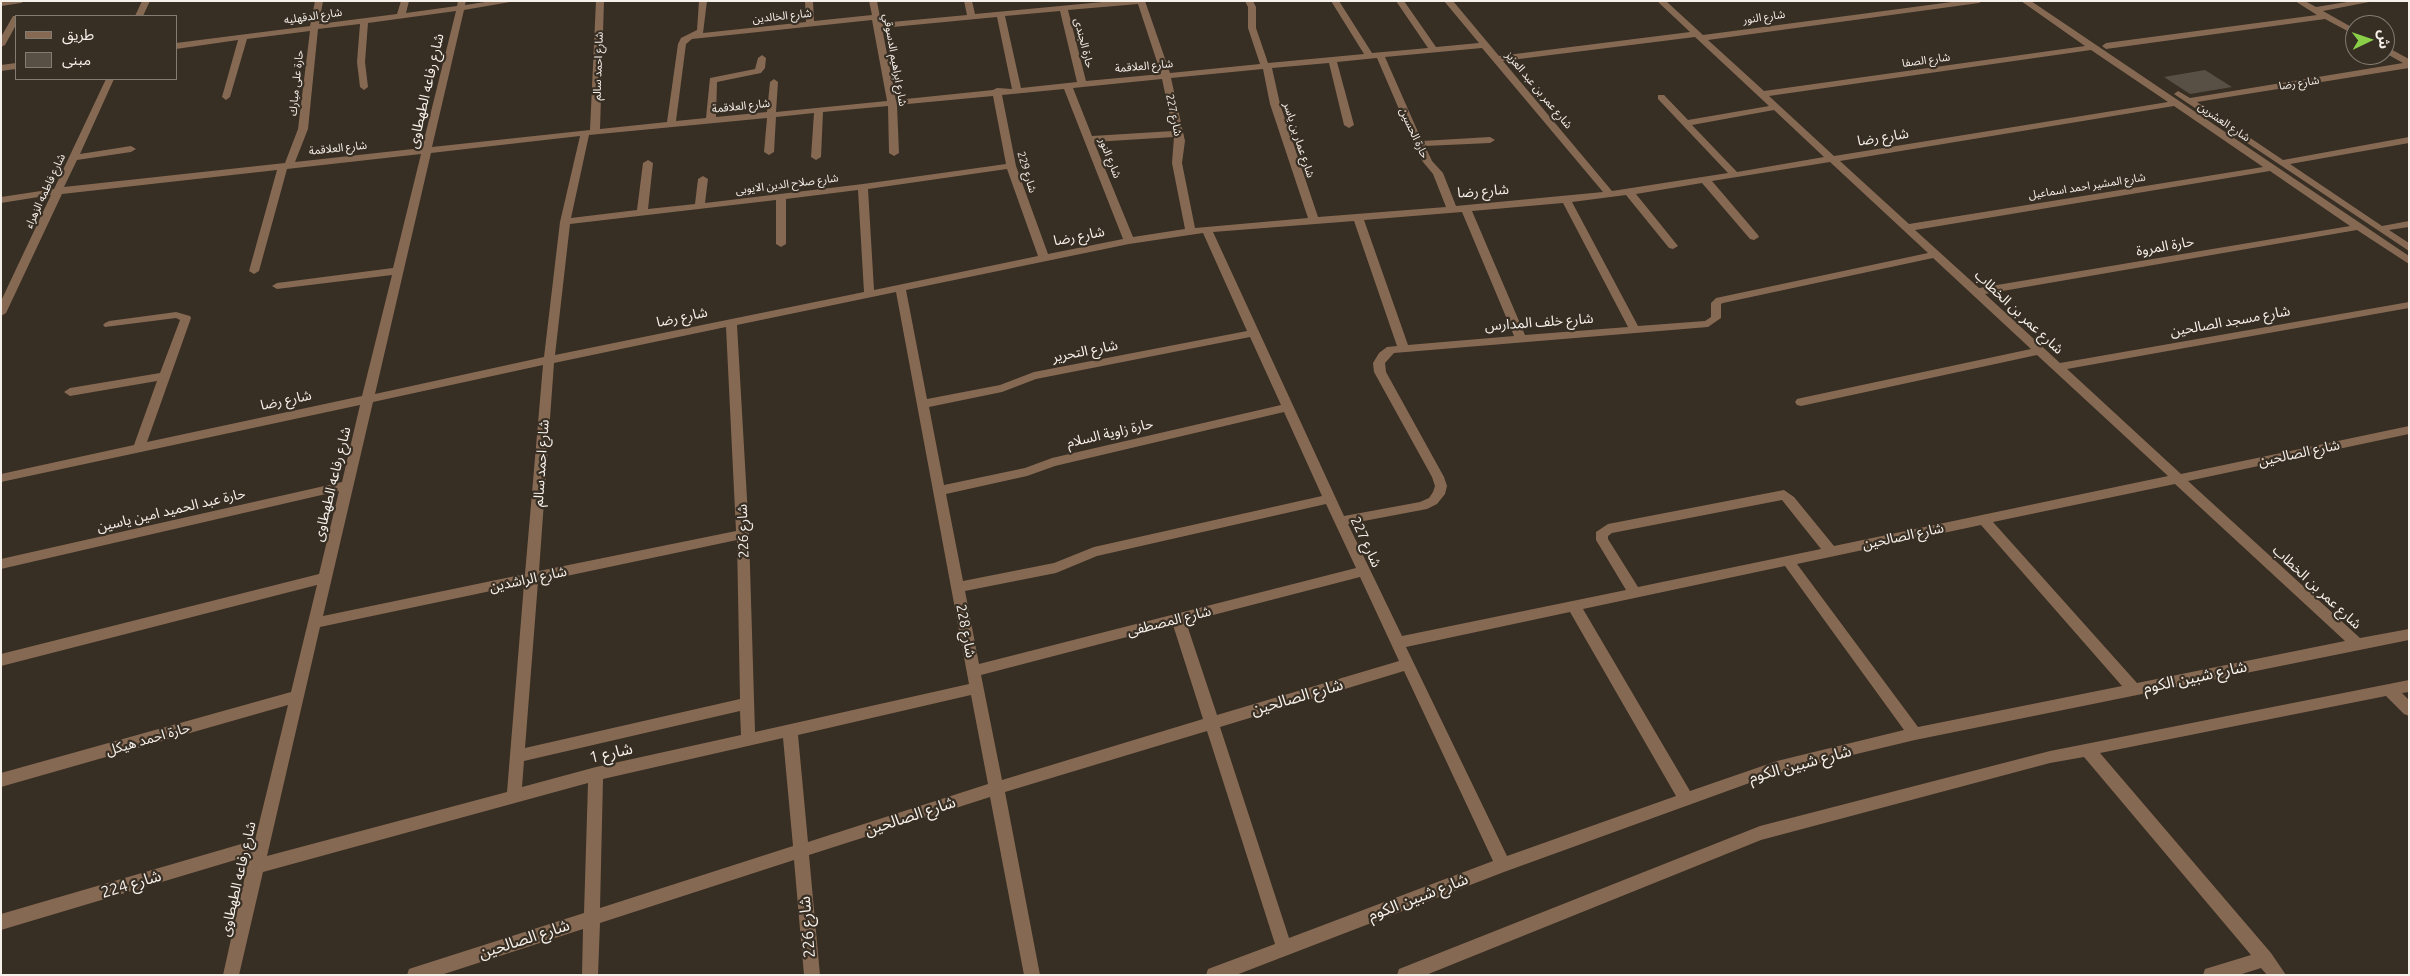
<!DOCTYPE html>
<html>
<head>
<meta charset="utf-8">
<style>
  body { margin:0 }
  #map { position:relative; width:2410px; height:976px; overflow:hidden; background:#372e24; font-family:Ubuntu,"Noto Sans Arabic",sans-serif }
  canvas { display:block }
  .frame { position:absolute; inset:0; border:2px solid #f6f0ea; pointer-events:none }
  .legend { position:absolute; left:15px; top:15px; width:162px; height:65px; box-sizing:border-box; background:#372e24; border:1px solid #837c73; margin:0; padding:6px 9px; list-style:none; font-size:15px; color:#f6f0ea }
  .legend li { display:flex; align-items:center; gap:10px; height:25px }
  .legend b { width:25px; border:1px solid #837c73 }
  .north { position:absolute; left:2345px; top:15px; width:50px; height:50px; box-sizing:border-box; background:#372e24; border:1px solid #837c73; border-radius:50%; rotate:87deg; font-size:14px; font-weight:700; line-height:20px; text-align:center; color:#f6f0ea }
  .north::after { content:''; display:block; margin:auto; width:18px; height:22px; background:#89cf48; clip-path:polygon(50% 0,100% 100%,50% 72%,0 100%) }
</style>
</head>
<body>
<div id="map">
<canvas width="2410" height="976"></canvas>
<div class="frame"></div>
<ul class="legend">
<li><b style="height:6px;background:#866952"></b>طريق</li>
<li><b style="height:14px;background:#595045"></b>مبنى</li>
</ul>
<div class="north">ش</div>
</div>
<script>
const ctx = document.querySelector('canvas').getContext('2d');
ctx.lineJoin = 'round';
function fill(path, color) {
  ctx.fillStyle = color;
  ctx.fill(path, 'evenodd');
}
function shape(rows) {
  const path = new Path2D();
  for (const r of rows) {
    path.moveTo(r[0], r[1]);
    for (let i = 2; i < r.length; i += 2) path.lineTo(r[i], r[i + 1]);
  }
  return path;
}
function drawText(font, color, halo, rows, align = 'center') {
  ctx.font = font + ' Ubuntu,"Noto Sans Arabic",sans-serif';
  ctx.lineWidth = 4.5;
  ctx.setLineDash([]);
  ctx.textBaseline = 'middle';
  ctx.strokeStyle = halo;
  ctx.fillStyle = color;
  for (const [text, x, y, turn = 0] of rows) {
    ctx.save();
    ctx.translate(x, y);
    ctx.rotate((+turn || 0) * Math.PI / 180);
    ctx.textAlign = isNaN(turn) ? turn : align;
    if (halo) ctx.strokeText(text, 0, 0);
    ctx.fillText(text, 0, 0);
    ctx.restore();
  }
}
fill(shape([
  [2205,70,2232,87,2190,94,2164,77]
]), '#595045');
fill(shape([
  [25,1,21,3,1,6,1,2,25,1],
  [142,1,150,1,143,16,135,16,142,1],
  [315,1,323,1,319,24,397,14,401,1,409,1,406,13,457,6,458,1,466,1,465,5,492,1,516,1,464,10,432,147,590,130,596,1,604,1,600,129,667,122,678,44,681,38,697,30,699,1,707,1,703,33,806,22,805,1,813,1,814,21,872,15,869,1,877,1,881,23,967,15,964,1,972,1,975,14,1113,1,1145,1,1170,73,1260,64,1248,28,1248,7,1245,1,1253,1,1256,7,1256,28,1268,63,1364,54,1331,1,1339,1,1372,53,1428,48,1396,1,1404,1,1436,47,1479,43,1444,1,1453,1,1499,56,1690,32,1657,1,1666,1,1703,35,1959,1,1983,1,1979,3,1708,40,1764,91,2085,46,2021,1,2031,1,2409,256,2409,264,2357,230,1985,294,2060,363,2409,302,2409,308,2067,369,2181,474,2409,426,2409,434,2188,481,2360,638,2409,629,2409,640,1915,740,1777,773,1504,872,1236,975,1206,975,1208,969,1275,944,1207,731,1005,792,1040,975,1024,975,990,797,809,855,820,975,804,975,794,860,600,923,598,975,582,975,583,929,441,975,407,975,409,969,415,967,584,913,588,783,263,872,239,975,223,975,247,867,252,855,1,930,1,914,255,840,288,705,1,787,1,773,291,692,317,585,1,666,1,654,319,574,339,491,1,569,1,559,342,482,360,405,1,482,1,474,134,445,157,381,70,396,64,392,70,388,160,373,180,320,176,318,105,327,103,325,105,323,109,321,176,312,190,316,191,318,147,442,362,396,392,275,277,289,272,286,277,283,393,268,421,154,287,169,259,271,254,274,249,271,277,170,62,194,6,313,1,316,1,301,51,195,1,203,1,197,54,189,106,79,114,79,80,154,131,146,136,149,131,152,77,160,64,187,285,163,298,129,310,31,247,39,230,97,226,100,222,97,238,40,176,49,176,43,310,26,315,1],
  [1138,4,1161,74,1086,81,1068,10,1138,4],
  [456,11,422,148,295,162,308,129,318,29,360,24,357,62,360,87,364,90,368,87,365,62,368,23,456,11],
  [1060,11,1077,82,1021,88,1005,16,1060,11],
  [997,17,1012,89,997,88,993,90,896,100,882,28,997,17],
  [872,20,887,101,776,112,778,82,774,79,770,82,767,112,716,117,717,82,761,73,765,68,766,58,762,55,758,58,755,69,710,78,706,118,676,121,686,44,692,39,872,20],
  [1695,37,1769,106,1688,120,1664,95,1658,95,1658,99,1728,173,1612,191,1503,61,1695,37],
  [1482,48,1493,61,1603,192,1456,206,1443,173,1432,161,1425,146,1490,143,1495,140,1490,137,1422,141,1385,57,1482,48],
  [2091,50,2168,102,1834,156,1769,96,2091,50],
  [1377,58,1414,144,1423,162,1433,174,1446,207,1318,217,1280,104,1272,68,1329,63,1344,125,1349,128,1354,125,1337,62,1377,58],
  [1263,69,1270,104,1308,218,1195,228,1182,163,1185,141,1171,78,1263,69],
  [1162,79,1173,131,1092,136,1073,88,1162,79],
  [1064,89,1123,239,1048,254,1016,166,1002,95,1064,89],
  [993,96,1006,164,863,184,705,203,708,179,703,176,698,179,695,204,648,209,653,163,648,160,643,163,637,210,571,218,589,135,767,118,764,152,769,155,774,152,776,117,814,113,811,157,816,160,821,157,823,112,888,106,889,153,894,156,899,153,897,105,993,96],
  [2174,106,2263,167,1909,224,1840,161,2174,106],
  [1774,110,1824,157,1737,172,1692,125,1774,110],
  [580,136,560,222,544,357,375,394,431,153,580,136],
  [1174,137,1172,163,1185,229,1133,237,1094,142,1174,137],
  [1830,162,1928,253,1716,298,1711,303,1711,317,1705,321,1638,326,1572,202,1626,195,1669,248,1673,249,1678,246,1636,194,1702,183,1750,239,1754,240,1759,237,1758,235,1712,181,1830,162],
  [1007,169,1038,256,874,290,868,189,1007,169],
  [2270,171,2350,226,1979,288,1915,230,2270,171],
  [858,190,864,292,555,355,570,224,776,200,776,244,781,247,786,244,786,199,858,190],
  [1563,203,1628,327,1525,335,1472,211,1563,203],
  [1462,212,1514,336,1408,345,1364,220,1462,212],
  [1354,221,1397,346,1387,347,1379,353,1373,363,1374,372,1432,477,1435,486,1433,492,1429,498,1420,502,1344,516,1213,232,1354,221],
  [1203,233,1247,331,1034,372,1000,385,927,399,906,290,1129,244,1203,233],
  [1933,258,2031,349,1801,398,1797,399,1795,402,1797,405,1801,406,2037,355,2168,476,1834,546,1794,497,1784,490,1608,524,1596,532,1596,540,1626,590,1402,636,1348,524,1427,509,1437,504,1445,494,1447,486,1444,477,1386,372,1385,363,1394,353,1708,327,1721,318,1721,304,1723,303,1933,258],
  [896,292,969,684,755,732,749,534,737,325,896,292],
  [726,327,736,531,539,571,554,363,726,327],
  [1250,337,1281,405,1052,458,1025,468,944,485,929,407,1002,392,1036,379,1250,337],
  [543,365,525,574,323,616,373,402,543,365],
  [1284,412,1322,496,1094,547,1054,563,963,581,946,494,1027,476,1055,466,1284,412],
  [2175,484,2345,641,2137,683,1993,522,2175,484],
  [1782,500,1821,549,1638,587,1608,539,1608,536,1612,533,1782,500],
  [1326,504,1356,568,979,664,965,591,1056,573,1097,556,1326,504],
  [1981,525,2122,686,1918,727,1797,564,1981,525],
  [737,540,740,699,525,748,538,582,737,540],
  [1785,566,1904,730,1777,761,1690,791,1583,609,1785,566],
  [1360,577,1399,661,1217,715,1186,622,1360,577],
  [524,584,507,792,267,856,320,627,524,584],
  [1570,612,1676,796,1507,856,1406,647,1570,612],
  [1173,625,1203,719,1002,780,981,675,1173,625],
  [1404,671,1493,861,1289,938,1220,727,1404,671],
  [971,695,988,784,808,842,798,735,971,695],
  [740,711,741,735,596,767,522,787,524,761,740,711],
  [783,738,793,846,600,908,603,779,783,738],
  [2295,1,2305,1,2316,7,2353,1,2374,1,2323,11,2355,29,2355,35,2325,19,2106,49,2102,46,2106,43,2317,15,2295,1],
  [13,16,19,16,16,16,16,25,5,45,1,47,1,37,13,16],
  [2385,46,2409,59,2409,68,2197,102,2283,160,2409,137,2409,143,2290,164,2382,226,2409,221,2409,227,2389,230,2409,243,2409,251,2174,94,2178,91,2190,98,2403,63,2385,53,2385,46],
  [16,63,16,69,1,71,1,65,16,63],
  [2409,680,2409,692,2402,693,2409,700,2409,716,2404,714,2386,696,2100,753,2271,953,2286,975,2267,975,2261,968,2239,975,2203,975,2205,969,2251,955,2084,757,2050,763,1761,840,1426,975,1397,975,1399,969,1760,826,2050,751,2409,680]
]), '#866952');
drawText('11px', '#f6f0ea', '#372e24', [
  ["شارع الدقهليه",313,16,-8],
  ["شارع الخالدين",782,16,-6],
  ["شارع النور",1764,17,-8],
  ["حارة الجندى",1084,43,76],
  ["شارع ابراهيم الدسوقي",895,60,80],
  ["شارع الصفا",1926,60,-8],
  ["شارع احمد سالم",598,66,-88],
  ["شارع العلاقمة",1144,66,-5],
  ["حارة على مبارك",296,83,-84],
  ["شارع رضا",2299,83,-9],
  ["شارع عمر بن عبد العزيز",1539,90,50],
  ["شارع العلاقمة",741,106,-6],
  ["شارع 227",1174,115,78],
  ["شارع العشرين",2224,122,34],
  ["حارة الحسين",1414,133,65],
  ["شارع عمار بن ياسر",1299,140,72],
  ["شارع العلاقمة",338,148,-6],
  ["شارع النور",1110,158,68],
  ["شارع 229",1027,172,73],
  ["شارع صلاح الدين الايوبى",787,184,-7],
  ["شارع المشير احمد اسماعيل",2087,186,-9],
  ["شارع فاطمه الزهراء",45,191,-65]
]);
drawText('14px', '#f6f0ea', '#372e24', [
  ["شارع رفاعه الطهطاوى",426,91,-77],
  ["شارع رضا",1883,137,-9],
  ["شارع رضا",1483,191,-4],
  ["شارع رضا",1079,236,-11],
  ["حارة المروة",2165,246,-10],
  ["شارع عمر بن الخطاب",2019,312,43],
  ["شارع رضا",682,317,-12],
  ["شارع مسجد الصالحين",2230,321,-10],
  ["شارع خلف المدارس",1539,322,-4],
  ["شارع التحرير",1085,351,-11],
  ["شارع رضا",286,400,-12],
  ["حارة زاوية السلام",1110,433,-13],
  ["شارع الصالحين",2299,453,-12],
  ["شارع احمد سالم",541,463,-86],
  ["شارع رفاعه الطهطاوى",332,484,-76],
  ["حارة عبد الحميد امين ياسين",171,510,-13],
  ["شارع 226",743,531,-92],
  ["شارع الصالحين",1903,536,-12],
  ["شارع 227",1366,542,65],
  ["شارع الراشدين",528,579,-12],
  ["شارع عمر بن الخطاب",2317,587,43],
  ["شارع المصطفى",1169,621,-14],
  ["شارع 228",966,631,79],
  ["حارة احمد هيكل",148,739,-16],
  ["شارع رفاعه الطهطاوى",238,879,-77]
]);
drawText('16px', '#f6f0ea', '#372e24', [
  ["شارع شبين الكوم",2195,677,-12],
  ["شارع الصالحين",1297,697,-16],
  ["شارع 1",611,753,-13],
  ["شارع شبين الكوم",1800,764,-15],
  ["شارع الصالحين",910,816,-18],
  ["شارع 224",131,884,-17],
  ["شارع شبين الكوم",1418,897,-21],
  ["شارع 226",807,927,-95],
  ["شارع الصالحين",524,939,-18]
]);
</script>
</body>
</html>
